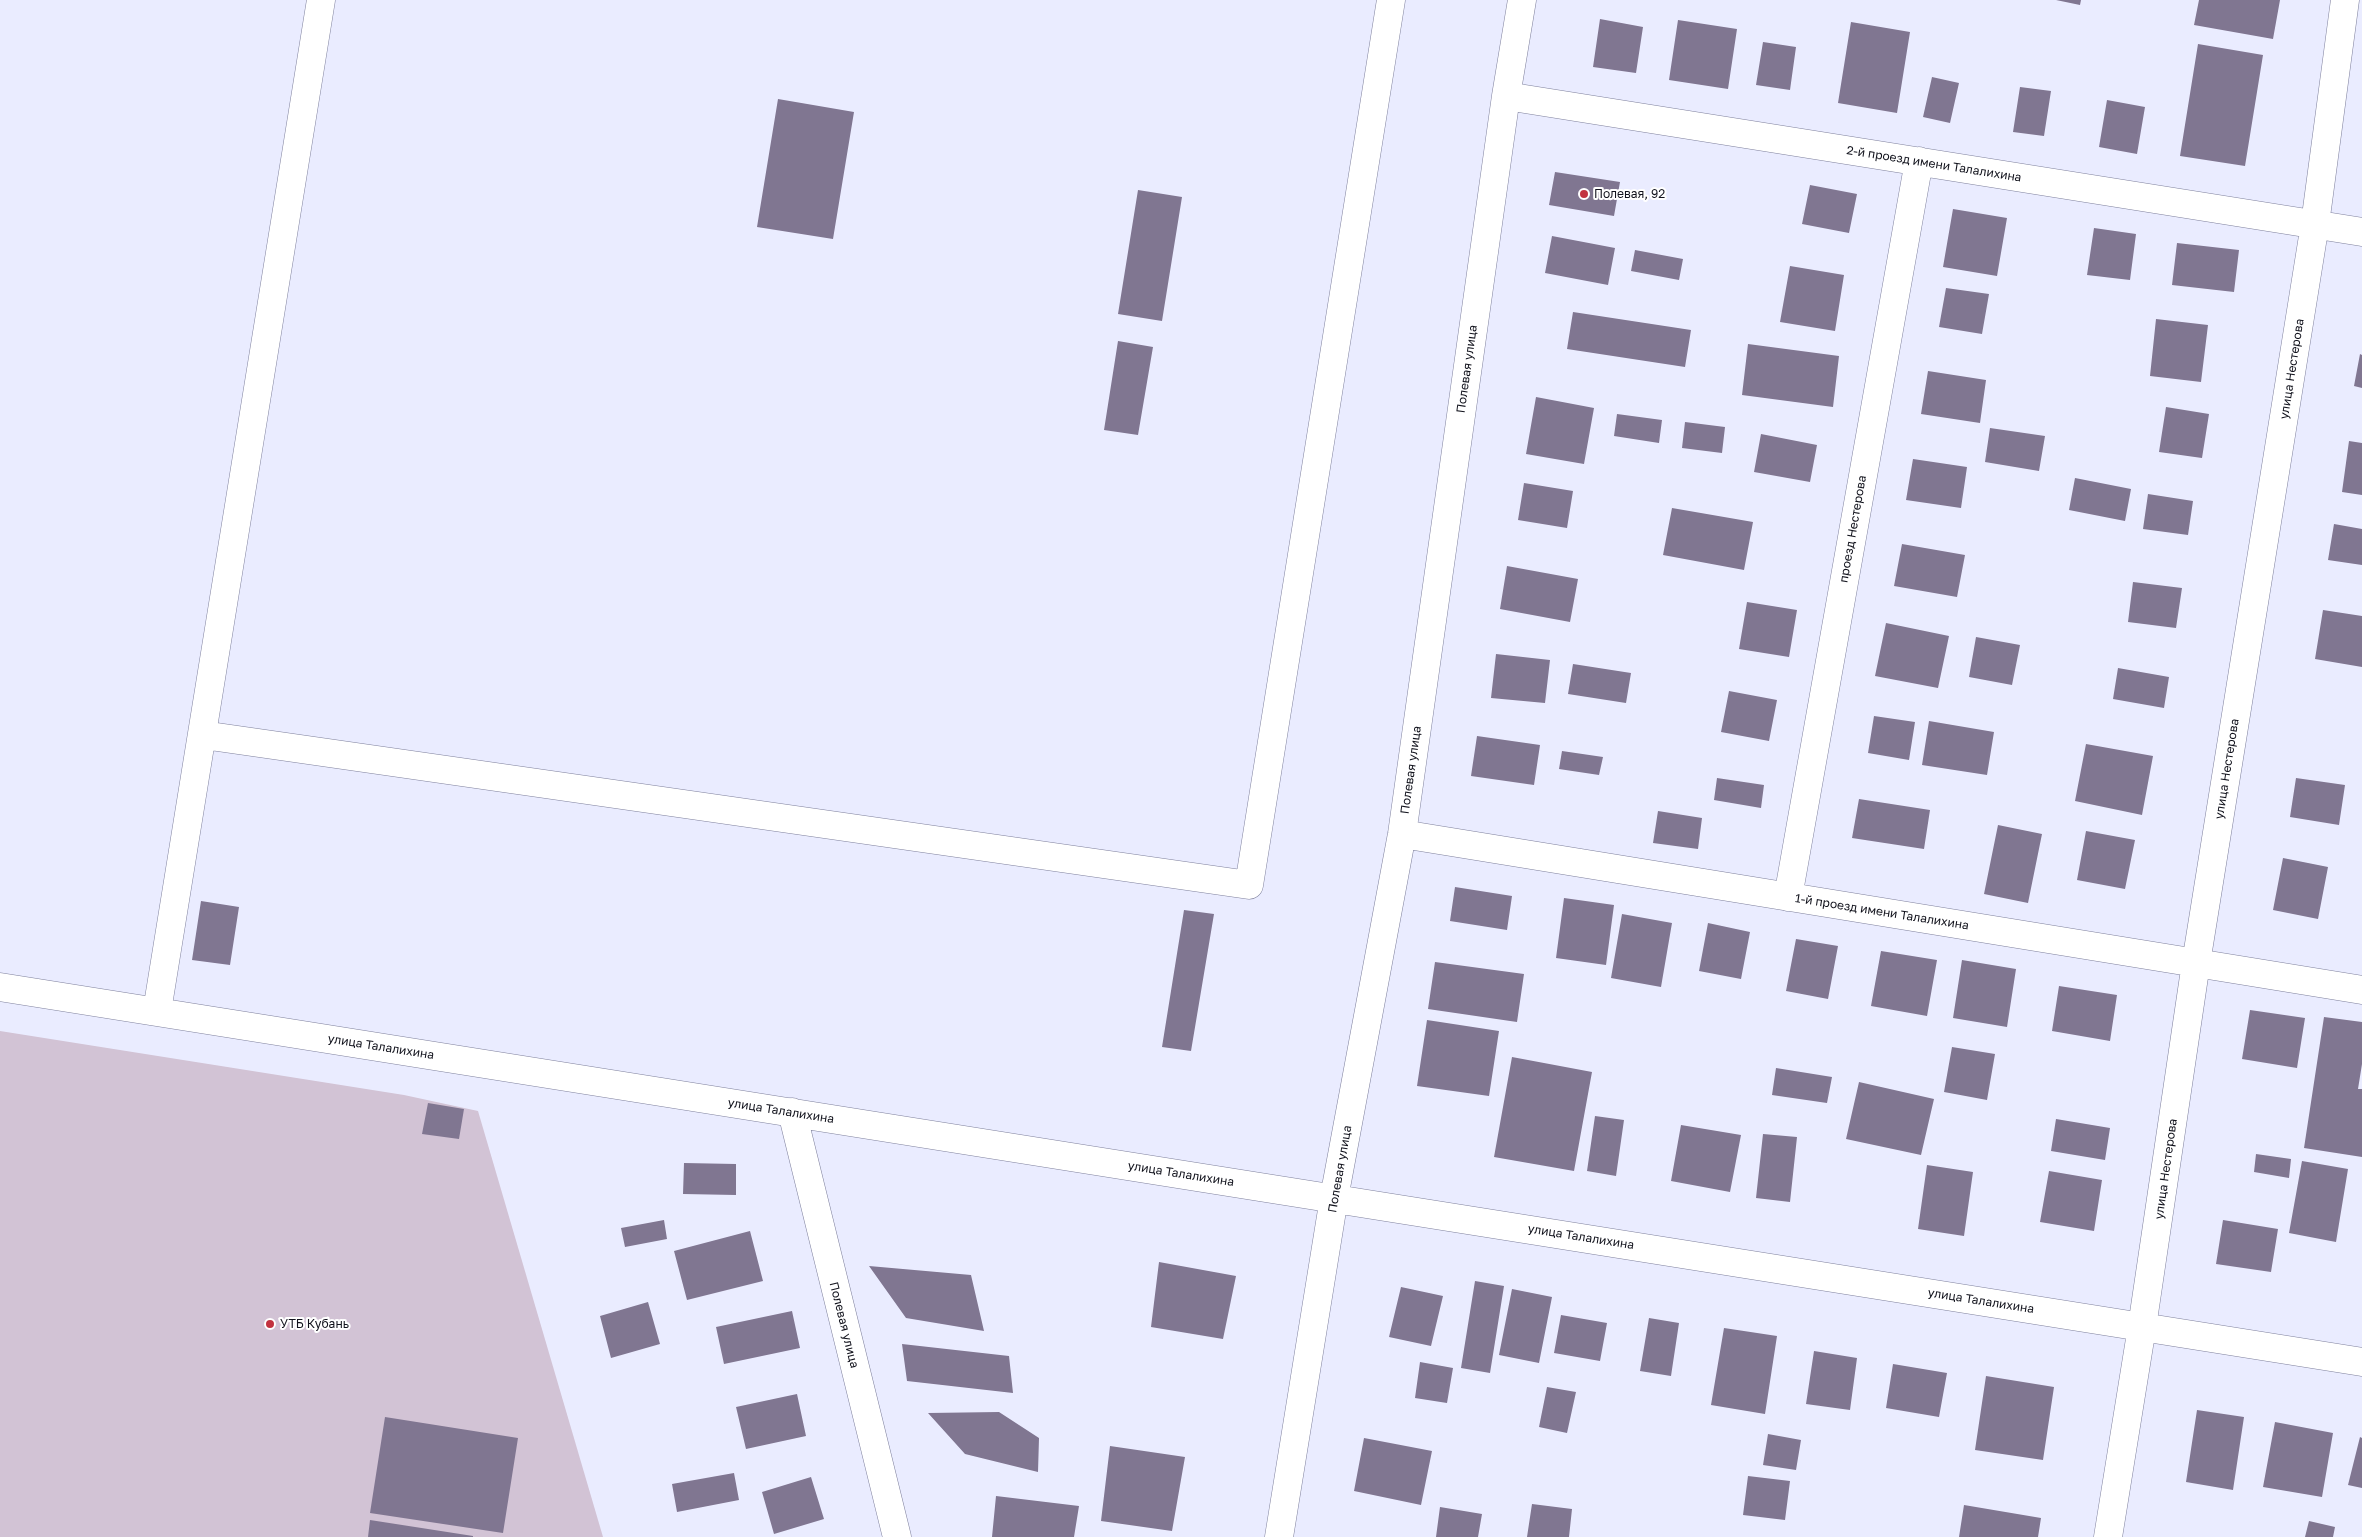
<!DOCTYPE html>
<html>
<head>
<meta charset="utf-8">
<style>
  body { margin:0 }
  canvas { display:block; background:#eaecff }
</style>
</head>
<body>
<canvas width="2362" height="1537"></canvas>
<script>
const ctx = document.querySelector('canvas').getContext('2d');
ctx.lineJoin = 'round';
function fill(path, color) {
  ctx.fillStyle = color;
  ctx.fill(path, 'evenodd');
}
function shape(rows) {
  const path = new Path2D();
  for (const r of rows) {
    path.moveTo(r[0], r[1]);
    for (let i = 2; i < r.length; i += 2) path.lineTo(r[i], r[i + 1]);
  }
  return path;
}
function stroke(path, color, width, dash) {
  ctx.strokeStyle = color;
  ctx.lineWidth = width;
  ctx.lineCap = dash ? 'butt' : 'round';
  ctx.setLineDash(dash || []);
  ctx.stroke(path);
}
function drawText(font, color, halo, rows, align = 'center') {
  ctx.font = font + ' "Golos Text",sans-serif';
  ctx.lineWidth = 4;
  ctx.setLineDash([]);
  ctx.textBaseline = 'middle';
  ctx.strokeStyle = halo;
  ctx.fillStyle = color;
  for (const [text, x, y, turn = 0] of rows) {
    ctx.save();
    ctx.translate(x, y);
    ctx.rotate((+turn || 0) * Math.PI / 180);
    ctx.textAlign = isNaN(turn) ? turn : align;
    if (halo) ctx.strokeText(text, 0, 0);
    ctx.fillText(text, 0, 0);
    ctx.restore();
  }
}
fill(shape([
  [0,1031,404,1095,478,1111,603,1537,0,1537]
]), '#d2c3d5');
fill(shape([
  [2056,0,2081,0,2080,5],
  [2199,0,2280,0,2273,39,2194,25],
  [1600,19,1643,27,1636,73,1593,67],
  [1678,20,1737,29,1728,89,1669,80],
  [1851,22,1910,32,1897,113,1838,103],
  [1763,42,1796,47,1790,90,1756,85],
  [2198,44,2263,55,2245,166,2180,156],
  [1932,77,1959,83,1950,123,1923,117],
  [2020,87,2051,91,2044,136,2013,132],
  [778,99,854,112,833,239,757,227],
  [2107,100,2145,107,2137,154,2099,147],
  [1555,172,1620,182,1614,216,1549,205],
  [1810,185,1857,194,1849,233,1802,224],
  [1138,190,1182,197,1162,321,1118,314],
  [1953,209,2007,218,1997,276,1943,267],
  [2094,228,2136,234,2130,280,2087,275],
  [1552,236,1615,248,1608,285,1545,273],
  [2177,243,2239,250,2234,292,2172,285],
  [1635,250,1683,259,1679,280,1631,271],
  [1790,266,1844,275,1835,331,1780,322],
  [1946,288,1989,294,1982,334,1939,327],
  [1573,312,1691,330,1685,367,1567,349],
  [2156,319,2208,325,2201,382,2150,376],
  [1118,341,1153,347,1138,435,1104,430],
  [1748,344,1839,356,1833,407,1742,395],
  [2360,354,2362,355,2362,388,2354,386],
  [1928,371,1986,380,1980,423,1921,414],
  [1536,397,1594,408,1584,464,1526,454],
  [2166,407,2209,414,2202,458,2159,452],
  [1617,414,1662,420,1659,443,1614,436],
  [1685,422,1725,427,1722,453,1682,448],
  [1990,428,2045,436,2039,471,1985,462],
  [1761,434,1817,445,1810,482,1754,472],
  [2349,441,2362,443,2362,495,2342,492],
  [1913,459,1967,467,1961,508,1906,500],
  [2075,478,2131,489,2125,521,2069,510],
  [1524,483,1573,491,1567,528,1518,520],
  [2148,494,2193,501,2188,535,2143,529],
  [1672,508,1753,522,1744,570,1663,555],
  [2334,524,2362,529,2362,565,2328,560],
  [1902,544,1965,555,1957,597,1894,586],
  [1507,566,1578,579,1570,622,1500,609],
  [2133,582,2182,588,2176,628,2128,622],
  [1747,602,1797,610,1789,657,1739,649],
  [2323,610,2362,616,2362,667,2315,659],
  [1886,623,1949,636,1938,688,1875,676],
  [1976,637,2020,645,2012,685,1969,677],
  [1496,654,1550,660,1545,703,1491,698],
  [1573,664,1631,673,1626,703,1568,694],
  [2118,668,2169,677,2164,708,2113,699],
  [1729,691,1777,700,1769,741,1721,732],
  [1874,716,1915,722,1909,760,1868,753],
  [1929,721,1994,732,1987,775,1922,765],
  [1477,736,1540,745,1534,785,1471,776],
  [2086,744,2153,756,2142,815,2075,801],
  [1562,751,1603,757,1599,775,1559,769],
  [1717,778,1764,785,1761,808,1714,800],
  [2296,778,2345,785,2339,825,2290,817],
  [1859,799,1930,810,1924,849,1852,838],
  [1658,811,1702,818,1698,849,1653,843],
  [1998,825,2042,834,2028,903,1984,894],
  [2086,831,2135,840,2125,889,2077,880],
  [2283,858,2328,867,2318,919,2273,910],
  [1455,887,1512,896,1507,930,1450,921],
  [1564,898,1614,905,1606,965,1556,958],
  [201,901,239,907,230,965,192,960],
  [1184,910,1214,914,1191,1051,1162,1047],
  [1622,914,1672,923,1661,987,1611,978],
  [1708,923,1750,932,1741,979,1699,971],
  [1796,939,1838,946,1828,999,1786,991],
  [1881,951,1937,960,1927,1016,1871,1006],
  [1962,960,2016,969,2007,1027,1953,1018],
  [1435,962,1524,974,1517,1022,1428,1009],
  [2059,986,2117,995,2110,1041,2052,1031],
  [2250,1010,2305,1018,2297,1068,2242,1059],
  [2324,1017,2362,1022,2362,1064,2358,1089,2362,1089,2362,1157,2304,1148],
  [1427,1020,1499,1031,1489,1096,1417,1086],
  [1952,1047,1995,1054,1987,1100,1944,1092],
  [1512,1057,1592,1072,1574,1171,1494,1157],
  [1776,1068,1832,1077,1827,1103,1772,1095],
  [1859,1082,1934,1099,1921,1155,1846,1139],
  [428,1103,464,1109,459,1139,422,1134],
  [1595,1116,1624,1120,1616,1176,1587,1171],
  [2056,1119,2110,1128,2105,1160,2051,1151],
  [1681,1125,1741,1135,1730,1192,1671,1181],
  [1763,1134,1797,1137,1790,1202,1756,1198],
  [2256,1154,2291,1159,2289,1178,2254,1172],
  [2302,1161,2348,1169,2336,1242,2289,1233],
  [684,1163,736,1164,736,1195,683,1194],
  [1927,1165,1973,1172,1964,1236,1918,1229],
  [2049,1171,2102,1180,2094,1231,2040,1222],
  [664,1220,667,1239,625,1247,621,1228],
  [2223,1220,2278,1229,2271,1272,2216,1264],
  [750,1231,763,1281,687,1300,674,1251],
  [1159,1262,1236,1276,1223,1339,1151,1327],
  [869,1266,971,1275,984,1331,906,1318],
  [1475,1281,1504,1286,1490,1373,1461,1368],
  [1401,1287,1443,1296,1431,1346,1389,1337],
  [1512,1289,1552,1297,1539,1363,1499,1355],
  [648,1302,660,1344,611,1358,600,1316],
  [792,1311,800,1348,724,1364,716,1327],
  [1561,1315,1607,1323,1600,1361,1554,1353],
  [1649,1318,1679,1323,1671,1376,1640,1371],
  [1724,1328,1777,1336,1765,1414,1711,1405],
  [902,1344,1009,1356,1013,1393,907,1381],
  [1814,1351,1857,1358,1850,1410,1806,1404],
  [1420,1362,1453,1368,1447,1403,1415,1398],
  [1893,1364,1947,1373,1939,1417,1886,1408],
  [1986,1376,2054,1387,2043,1460,1975,1450],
  [1547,1387,1576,1392,1567,1433,1539,1427],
  [797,1394,806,1436,746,1449,736,1407],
  [2197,1410,2244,1417,2233,1490,2186,1482],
  [999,1412,1039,1438,1038,1472,965,1454,928,1413],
  [385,1417,518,1438,503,1533,370,1513],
  [2275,1422,2333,1433,2322,1497,2263,1487],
  [1768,1434,1801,1440,1796,1470,1763,1465],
  [2360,1437,2362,1438,2362,1488,2348,1485],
  [1364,1438,1432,1451,1421,1505,1354,1491],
  [1110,1446,1185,1457,1172,1531,1101,1521],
  [734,1473,739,1500,677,1512,672,1484],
  [1748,1476,1790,1481,1785,1520,1743,1515],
  [811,1477,824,1519,774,1534,762,1492],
  [996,1496,1079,1506,1074,1537,992,1537],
  [1532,1504,1572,1509,1569,1537,1527,1537],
  [1964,1505,2041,1518,2038,1537,1959,1537],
  [1440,1507,1482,1514,1478,1537,1436,1537],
  [370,1520,473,1536,473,1537,368,1537],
  [2309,1521,2335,1527,2333,1537,2305,1537]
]), '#807691');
const minor = shape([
  [1506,96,2362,232],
  [203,735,1249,885,1391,0],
  [1402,834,2362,990],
  [1788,897,1919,161],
  [0,987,2362,1362],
  [157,1011,321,0],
  [792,1112,897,1537],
  [1279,1537,1334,1198,1402,834,1506,96,1522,0],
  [2108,1537,2142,1327,2196,963,2315,224,2345,0]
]);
stroke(minor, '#7f819d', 29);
stroke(minor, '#fff', 28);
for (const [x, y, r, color] of [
  [1584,194,5,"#c2323f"],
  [270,1324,5,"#c2323f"]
]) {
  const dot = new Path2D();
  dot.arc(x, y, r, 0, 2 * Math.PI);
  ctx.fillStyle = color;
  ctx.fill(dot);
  stroke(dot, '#fff', 2);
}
drawText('12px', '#11121c', '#fff', [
  ["2-й проезд имени Талалихина",1934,164,9],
  ["Полевая улица",1467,369,-82],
  ["улица Нестерова",2292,369,-81],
  ["проезд Нестерова",1853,529,-80],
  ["улица Нестерова",2227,769,-81],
  ["Полевая улица",1411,770,-82],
  ["1-й проезд имени Талалихина",1882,912,9],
  ["улица Талалихина",381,1047,9],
  ["улица Талалихина",781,1111,9],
  ["Полевая улица",1340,1169,-80],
  ["улица Нестерова",2166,1169,-82],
  ["улица Талалихина",1181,1174,9],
  ["улица Талалихина",1581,1237,9],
  ["улица Талалихина",1981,1301,9],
  ["Полевая улица",844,1325,76]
]);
drawText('12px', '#11121c', '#fff', [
  ["Полевая, 92",1594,194],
  ["УТБ Кубань",280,1324]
], 'left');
</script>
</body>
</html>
